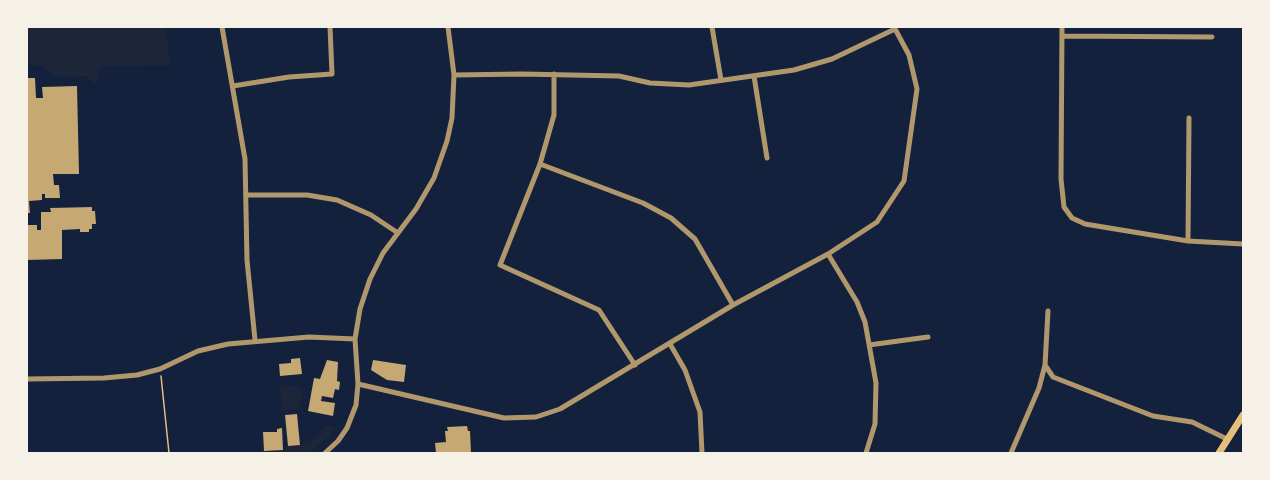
<!DOCTYPE html>
<html>
<head>
<meta charset="utf-8">
<style>
  body { margin:0 }
  #map { position:relative; width:1270px; height:480px; overflow:hidden; background:#14213d; font-family:"Libre Baskerville",serif }
  canvas { display:block }
  .frame { position:absolute; inset:0; border:28px solid #f6f1e7; pointer-events:none }
</style>
</head>
<body>
<div id="map">
<canvas width="1270" height="480"></canvas>
<div class="frame"></div>
</div>
<script>
const ctx = document.querySelector('canvas').getContext('2d');
ctx.lineJoin = 'round';
function fill(path, color) {
  ctx.fillStyle = color;
  ctx.fill(path, 'evenodd');
}
function shape(rows) {
  const path = new Path2D();
  for (const r of rows) {
    path.moveTo(r[0], r[1]);
    for (let i = 2; i < r.length; i += 2) path.lineTo(r[i], r[i + 1]);
  }
  return path;
}
function stroke(path, color, width, dash) {
  ctx.strokeStyle = color;
  ctx.lineWidth = width;
  ctx.lineCap = dash ? 'butt' : 'round';
  ctx.setLineDash(dash || []);
  ctx.stroke(path);
}
fill(shape([
  [27,27,166,27,170,65,100,66,96,84,86,76,57,77,41,65,27,65],
  [280,384,303,389,299,409,282,410],
  [326,425,335,427,329,436,315,449,308,453,278,453,278,450,286,450,286,446,309,443,316,437]
]), '#1d2539');
fill(shape([
  [27,78,35,78,36,98,43,98,42,87,77,86,79,174,53,174,54,185,59,185,60,198,45,198,45,194,42,194,42,200,29,201,30,213,27,213],
  [92,207,92,211,95,211,96,224,92,224,92,229,89,229,89,232,80,232,80,229,62,230,62,259,27,260,27,225,37,225,37,230,41,230,41,212,51,212,50,208],
  [300,358,302,374,280,376,279,364,291,363,291,359],
  [327,360,338,362,337,381,340,382,339,390,335,389,333,398,322,396,321,401,335,403,333,416,308,411,314,378,320,379],
  [373,360,406,365,404,382,387,380,371,370],
  [297,414,300,445,288,446,285,415],
  [467,426,468,431,470,431,471,453,436,453,435,443,446,442,445,431,448,431,447,427],
  [282,428,283,450,264,451,263,432,277,432,277,429]
]), '#c6a872');
stroke(shape([
  [161,376,169,453]
]), '#e5c07b', 1.5);
stroke(shape([
  [222,27,245,159,247,260,255,340],
  [712,27,721,80],
  [1062,27,1061,179,1064,207,1072,218,1085,224,1188,241,1243,244],
  [1062,36,1212,37],
  [554,74,554,115,540,164,500,265,599,310,635,365],
  [454,75,522,74,619,76,650,83,689,85,794,70,832,59,895,29],
  [754,76,767,158],
  [233,86,289,77,332,74,330,27],
  [540,164,643,203,671,218,695,239,733,305],
  [247,195,307,195,337,200,371,215,398,233],
  [1188,241,1189,118],
  [828,254,857,302,865,322,876,383,875,424,866,453],
  [1048,311,1045,365,1053,377,1153,416,1192,422,1227,439],
  [670,344,685,370,700,412,702,453],
  [869,345,928,337],
  [27,379,104,378,137,375,160,369,198,351,228,344,309,337,355,339],
  [358,384,504,418,536,417,560,409,733,305,828,254,877,222,904,181,917,89,909,55,894,27],
  [325,453,338,441,347,428,356,405,358,384,355,339,360,309,370,279,383,253,416,209,434,178,447,141,452,118,454,75,448,27],
  [1011,453,1039,388,1045,365]
]), '#b1986c', 5);
stroke(shape([
  [1219,453,1243,415]
]), '#e5c07b', 7);
</script>
</body>
</html>
